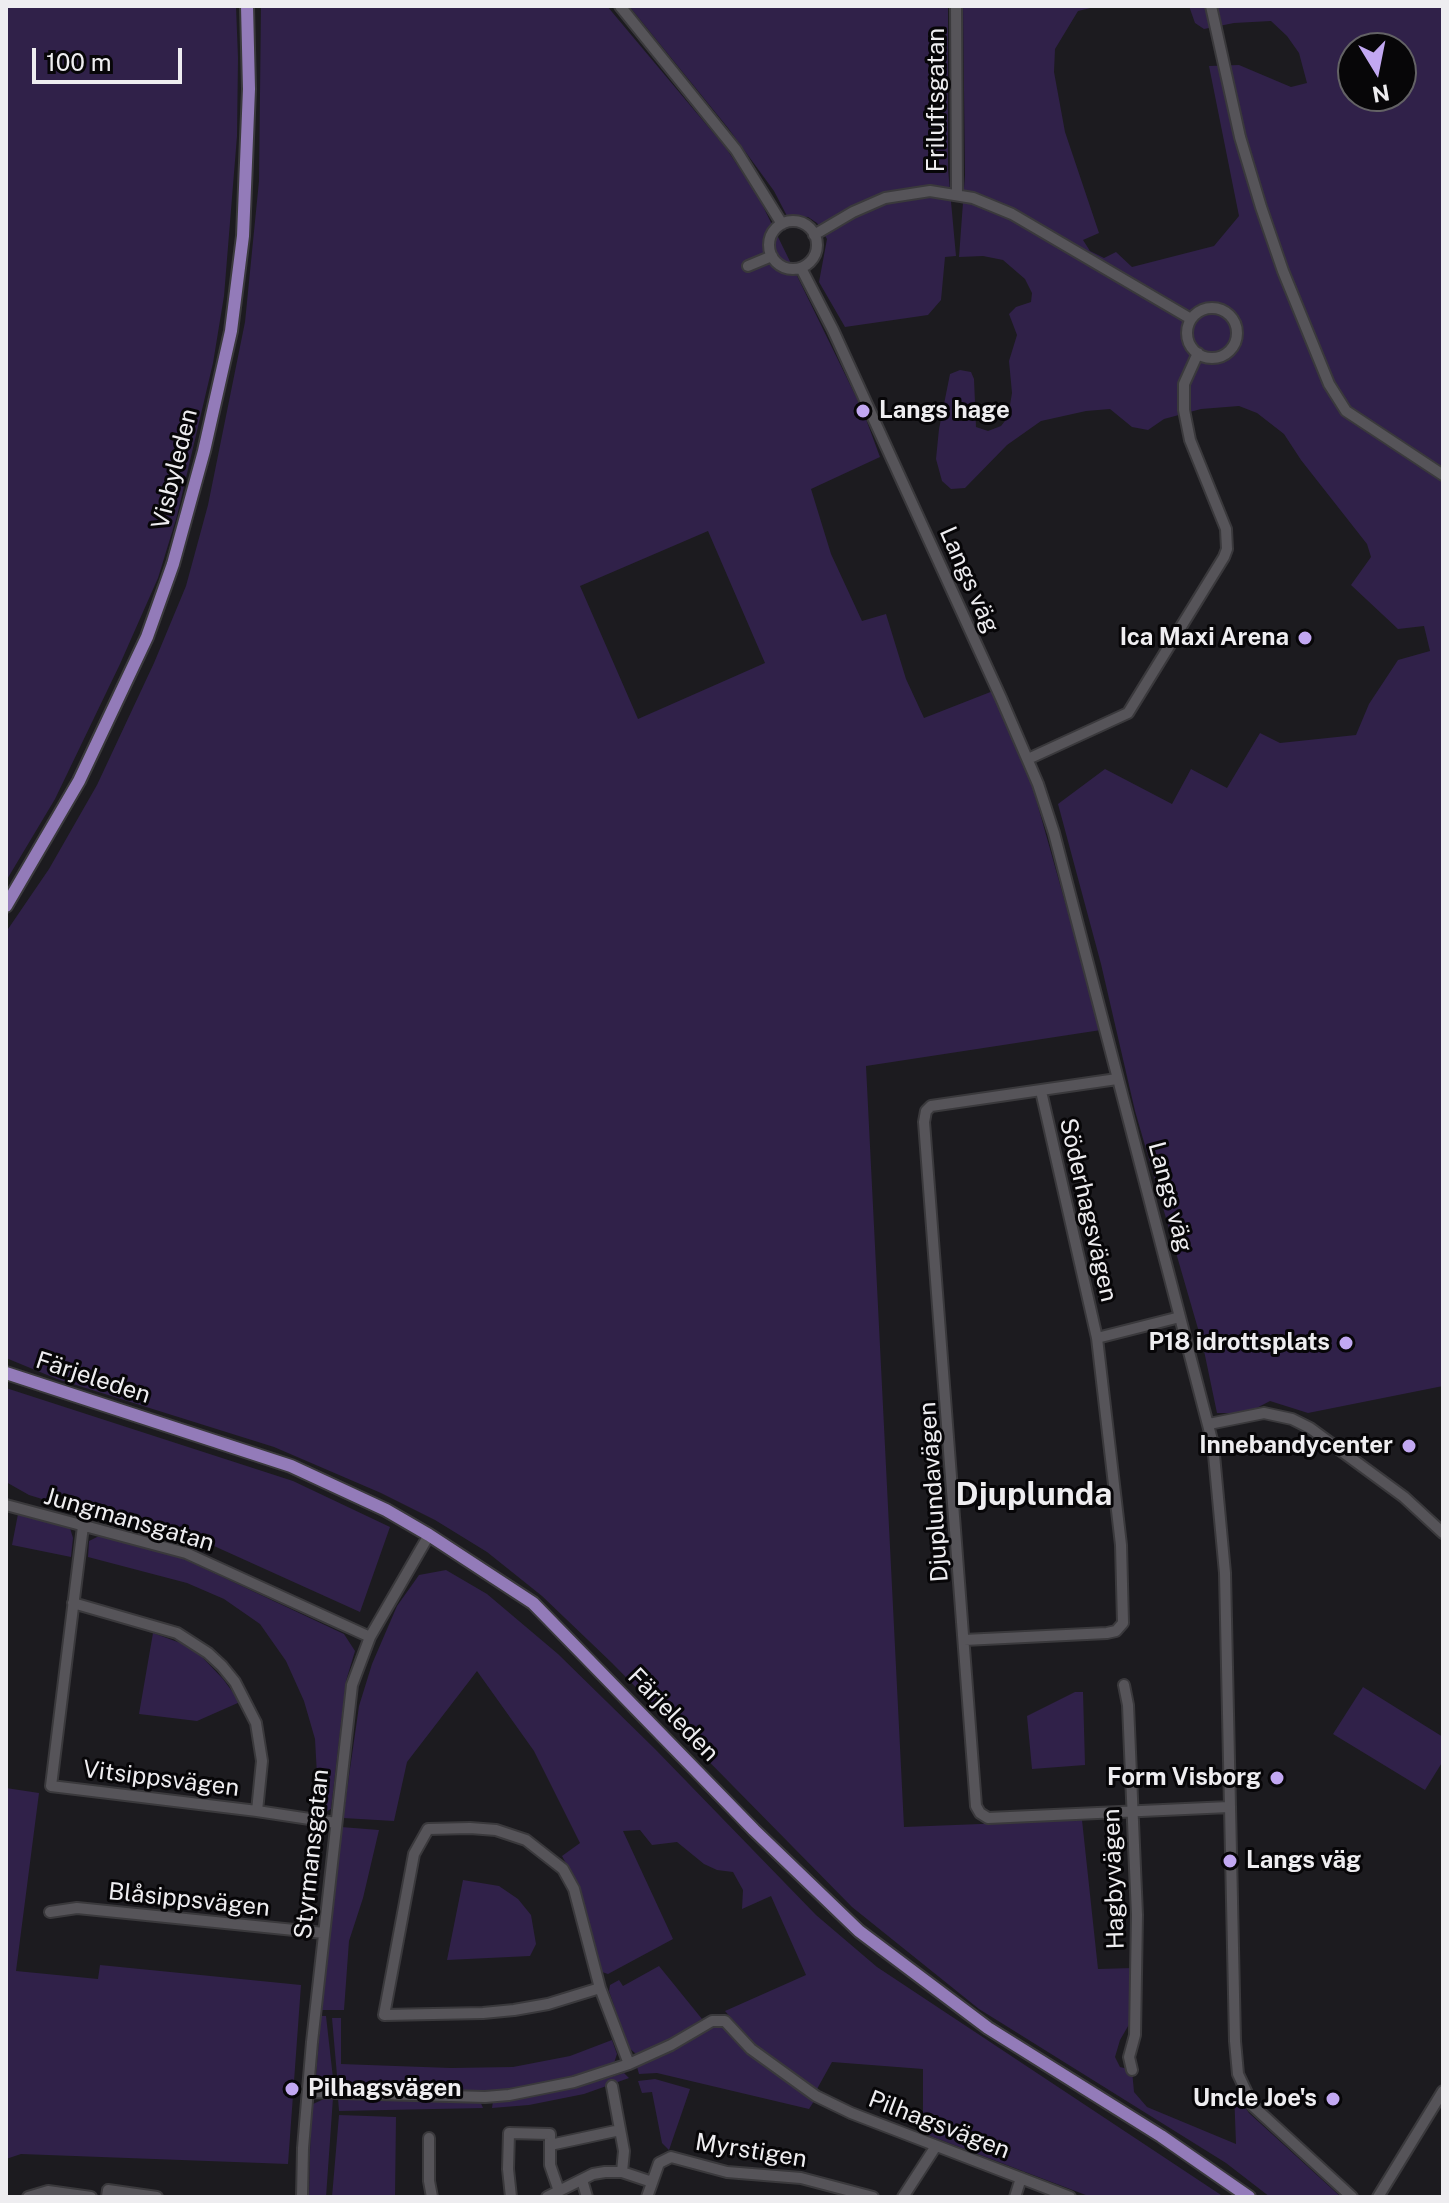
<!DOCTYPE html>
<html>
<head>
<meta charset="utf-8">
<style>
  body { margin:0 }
  #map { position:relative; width:1449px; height:2203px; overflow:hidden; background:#1c1b1f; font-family:"Public Sans",sans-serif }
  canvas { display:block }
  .frame { position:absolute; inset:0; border:8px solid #eeedf0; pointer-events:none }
  .north { position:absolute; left:1337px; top:32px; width:80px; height:80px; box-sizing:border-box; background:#070608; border:2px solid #636265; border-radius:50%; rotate:170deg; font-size:22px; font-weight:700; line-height:32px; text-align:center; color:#eeedf0 }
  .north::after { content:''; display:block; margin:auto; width:28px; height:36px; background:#c2a8f2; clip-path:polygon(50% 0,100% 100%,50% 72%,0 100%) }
  .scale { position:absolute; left:32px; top:48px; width:150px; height:36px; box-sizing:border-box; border:4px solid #eeedf0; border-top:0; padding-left:10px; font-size:24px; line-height:28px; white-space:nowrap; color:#eeedf0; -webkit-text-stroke:6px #070608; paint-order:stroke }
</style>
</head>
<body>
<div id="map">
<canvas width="1449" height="2203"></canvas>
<div class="frame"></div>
<div class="north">N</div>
<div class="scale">100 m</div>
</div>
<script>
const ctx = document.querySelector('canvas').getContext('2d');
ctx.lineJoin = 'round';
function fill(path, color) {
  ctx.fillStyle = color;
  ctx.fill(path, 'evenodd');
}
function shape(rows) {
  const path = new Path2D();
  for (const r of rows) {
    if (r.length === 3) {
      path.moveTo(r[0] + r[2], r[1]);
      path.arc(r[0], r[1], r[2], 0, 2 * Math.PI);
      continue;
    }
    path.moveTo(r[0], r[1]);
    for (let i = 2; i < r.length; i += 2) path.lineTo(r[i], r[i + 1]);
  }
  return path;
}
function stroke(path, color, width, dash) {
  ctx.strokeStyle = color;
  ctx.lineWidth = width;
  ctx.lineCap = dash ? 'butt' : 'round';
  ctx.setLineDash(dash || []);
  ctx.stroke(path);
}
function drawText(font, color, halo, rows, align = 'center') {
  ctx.font = font + ' "Public Sans",sans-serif';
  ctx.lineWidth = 6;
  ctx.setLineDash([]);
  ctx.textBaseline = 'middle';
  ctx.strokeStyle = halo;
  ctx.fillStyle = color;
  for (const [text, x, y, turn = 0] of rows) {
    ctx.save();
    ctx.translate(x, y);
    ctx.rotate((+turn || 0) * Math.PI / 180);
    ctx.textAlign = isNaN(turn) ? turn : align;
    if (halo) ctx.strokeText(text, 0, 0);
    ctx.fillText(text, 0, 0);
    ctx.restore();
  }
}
fill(shape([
  [6,6,236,6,238,58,237,136,224,296,213,363,177,516,158,578,120,664,55,799,6,881],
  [261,6,607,6,726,148,759,198,863,411,880,457,811,489,831,554,862,621,886,614,906,679,924,718,993,691,1021,754,1034,792,1101,1030,866,1066,904,1827,1082,1820,1098,1969,1133,1968,1131,2021,1120,2040,1115,2057,1120,2067,1132,2070,1134,2092,1147,2107,1236,2144,1234,2091,1249,2113,1341,2197,1270,2197,1226,2163,979,2009,852,1907,612,1663,542,1596,487,1552,435,1520,381,1493,274,1447,57,1379,6,1358,6,932,49,869,97,785,154,663,186,586,208,505,245,322,259,181],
  [708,531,765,663,638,719,580,586],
  [629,6,948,6,948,169,956,256,945,257,941,300,928,315,845,327,819,282,827,239,817,223,808,217,787,216,774,191,728,128],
  [963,6,1099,6,1078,11,1055,49,1054,72,1065,132,1099,233,1083,240,1090,251,1104,258,1116,252,1132,267,1214,246,1239,216,1209,66,1239,65,1291,87,1307,83,1299,53,1287,36,1271,21,1234,23,1204,29,1195,23,1189,6,1443,6,1443,1386,1308,1413,1270,1401,1247,1413,1217,1413,1203,1346,1135,1111,1101,964,1058,804,1105,769,1172,804,1191,769,1227,788,1260,733,1280,743,1356,735,1369,704,1398,660,1430,651,1424,626,1398,629,1351,585,1371,557,1367,544,1301,460,1284,434,1257,413,1239,406,1201,409,1164,419,1148,430,1132,427,1110,409,1086,411,1041,421,1007,445,965,488,951,489,942,481,936,459,939,429,950,374,960,370,971,372,974,379,976,427,988,431,1001,426,1008,417,1012,393,1009,361,1017,335,1009,314,1016,307,1031,302,1032,293,1025,279,1003,260,983,256,959,257,965,175],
  [1353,48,1401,48,1401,96,1353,96],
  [6,1388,293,1481,390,1527,360,1612,214,1546,112,1512,78,1510,29,1495,6,1482],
  [18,1514,70,1528,73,1538,71,1557,12,1545],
  [99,1536,182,1558,344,1634,355,1651,346,1681,331,1809,322,1814,313,1813,317,1775,315,1739,304,1701,286,1661,260,1624,224,1599,187,1583,88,1557,89,1541],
  [446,1570,487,1594,558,1654,655,1749,816,1915,877,1967,1224,2197,1091,2197,938,2139,923,2133,923,2069,832,2062,817,2089,754,2044,725,2011,806,1975,771,1896,742,1909,743,1890,733,1872,717,1870,704,1864,677,1842,652,1845,640,1830,623,1831,673,1939,608,1974,602,1972,578,1886,562,1856,580,1843,534,1751,477,1671,407,1762,394,1821,343,1818,359,1706,372,1664,397,1606,419,1575],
  [153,1633,186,1645,203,1658,223,1679,240,1702,197,1721,139,1714],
  [1363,1687,1443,1737,1443,1761,1425,1790,1333,1734],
  [1075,1692,1083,1692,1085,1765,1032,1769,1027,1716],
  [6,1788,39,1793,16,1971,98,1979,100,1965,301,1985,288,2164,21,2154,6,2159],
  [341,1827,379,1830,363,1898,349,1941,344,2010,322,2010],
  [463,1880,499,1886,518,1899,531,1915,536,1944,530,1956,447,1960],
  [659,1966,702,2019,666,2042,636,2054,628,2047,609,1991,610,1985,619,1980,623,1986],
  [321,2016,326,2016,334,2087,321,2083,316,2076],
  [332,2018,341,2018,341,2064,451,2068,513,2067,570,2056,612,2040,617,2054,614,2063,608,2067,572,2078,507,2090,483,2092,338,2087],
  [713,2027,722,2027,746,2052,814,2101,809,2109,657,2073,639,2074,637,2067],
  [624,2073,629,2078,584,2094,529,2105,492,2108,493,2101,578,2087],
  [655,2079,690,2089,669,2150,662,2143,652,2092,642,2093,638,2081],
  [326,2098,333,2098,326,2197,309,2197,311,2112,313,2104],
  [338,2098,480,2101,483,2108,339,2111],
  [339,2115,396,2117,395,2197,332,2197]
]), '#302149');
const minor = shape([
  [620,6,736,150,782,224],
  [956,6,957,195],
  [1211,6,1240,137,1261,207,1283,271,1329,384,1346,411,1443,475],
  [793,245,24],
  [814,235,853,212,885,198,930,191,973,198,1012,214,1191,319],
  [748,266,772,256],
  [801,268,833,330,1001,698,1038,784,1054,833,1213,1444,1225,1573,1235,2041,1238,2074,1253,2106,1352,2197],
  [1212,333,25],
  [1028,759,1128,713,1224,557,1227,549,1226,529,1190,440,1184,410,1184,384,1198,353],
  [1117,1079,931,1106,926,1111,924,1122,976,1806,980,1813,988,1818,1229,1807],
  [1097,1338,1180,1317],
  [1209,1424,1264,1413,1292,1419,1310,1428,1404,1497,1443,1533],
  [6,1505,186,1553,370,1637],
  [83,1526,51,1786,257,1811,336,1823],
  [73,1603,177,1633,208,1653,222,1666,235,1682,256,1723,262,1761,257,1811],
  [964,1640,1107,1633,1116,1631,1123,1623,1121,1545,1097,1338,1041,1091],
  [1124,1685,1128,1705,1137,1915,1135,2035,1129,2057,1132,2070],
  [50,1912,77,1908,324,1933],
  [600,1988,548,2004,514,2010,483,2013,384,2015,414,1854,428,1829,470,1828,496,1830,526,1840,563,1869,574,1889,600,1988,629,2064],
  [612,2086,624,2151,622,2172],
  [308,2092,485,2097,509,2095,574,2082,629,2064,671,2045,712,2021,725,2021,751,2049,816,2096,851,2113,1070,2197],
  [429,2138,429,2181,432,2197],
  [582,2180,587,2197],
  [559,2191,550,2165,550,2145,620,2130],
  [28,2197,48,2191,91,2197],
  [107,2197,108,2190,157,2197],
  [302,2197,303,2148,312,2042,352,1685,370,1637,429,1535],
  [511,2197,508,2169,509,2133,550,2134,550,2145],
  [547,2197,593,2174,605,2172,622,2172,652,2182],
  [647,2197,659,2163,671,2157,727,2172,801,2178,873,2197],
  [903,2197,936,2146],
  [1015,2197,1021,2178],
  [1378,2197,1443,2091]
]);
const major = shape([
  [6,906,79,781,147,637,173,564,204,451,231,331,243,236,249,89,247,6],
  [6,1373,291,1466,386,1510,429,1535,533,1603,754,1830,859,1931,988,2028,1161,2136,1249,2197]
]);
stroke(minor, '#3a393c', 14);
stroke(major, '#3a393c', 16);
stroke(minor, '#565459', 10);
stroke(major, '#937bb9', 12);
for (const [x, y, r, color] of [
  [863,411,8,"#c2a8f2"],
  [1305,638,8,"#c2a8f2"],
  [1346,1343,8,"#c2a8f2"],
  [1409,1446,8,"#c2a8f2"],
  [1277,1778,8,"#c2a8f2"],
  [1230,1861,8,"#c2a8f2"],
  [292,2089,8,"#c2a8f2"],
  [1333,2099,8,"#c2a8f2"]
]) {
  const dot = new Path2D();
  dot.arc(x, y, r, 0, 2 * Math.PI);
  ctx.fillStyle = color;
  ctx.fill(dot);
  stroke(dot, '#070608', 3);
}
drawText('24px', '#eeedf0', '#070608', [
  ["Friluftsgatan",937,100,-90],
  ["Visbyleden",175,469,-76],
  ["Langs väg",969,580,66],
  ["Langs väg",1170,1197,75],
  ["Söderhagsvägen",1088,1210,77],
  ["Färjeleden",93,1378,18],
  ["Djuplundavägen",934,1492,-94],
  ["Jungmansgatan",129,1520,16],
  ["Färjeleden",673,1715,46],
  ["Vitsippsvägen",161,1779,7],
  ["Styrmansgatan",312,1854,-84],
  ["Hagbyvägen",1114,1879,-92],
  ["Blåsippsvägen",189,1900,6],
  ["Pilhagsvägen",939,2125,21],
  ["Myrstigen",751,2151,9]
]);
drawText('bold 24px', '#eeedf0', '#070608', [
  ["Langs hage",879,411,"left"],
  ["Ica Maxi Arena",1289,638],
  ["P18 idrottsplats",1330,1343],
  ["Innebandycenter",1393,1446],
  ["Form Visborg",1261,1778],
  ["Langs väg",1246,1861,"left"],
  ["Pilhagsvägen",308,2089,"left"],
  ["Uncle Joe's",1317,2099]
], 'right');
drawText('bold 32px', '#eeedf0', '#070608', [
  ["Djuplunda",1034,1495]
]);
</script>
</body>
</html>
